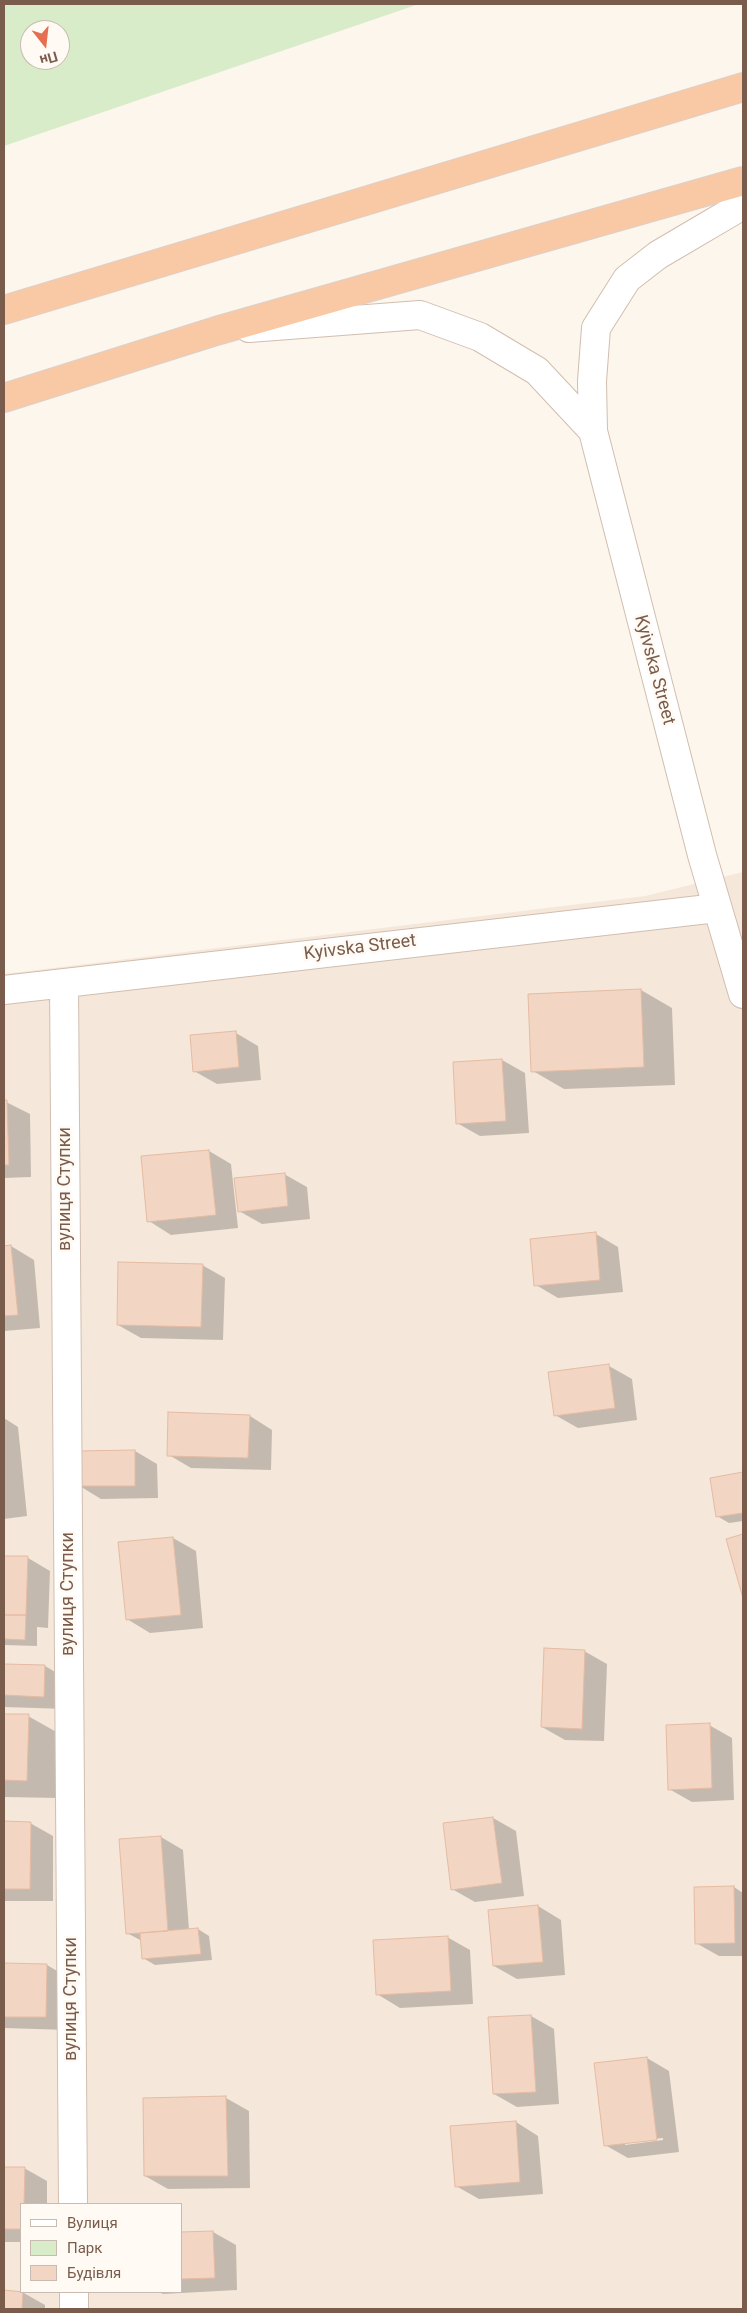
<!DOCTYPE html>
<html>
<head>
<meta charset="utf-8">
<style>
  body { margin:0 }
  #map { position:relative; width:747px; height:2313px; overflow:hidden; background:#fdf6ec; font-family:Roboto,sans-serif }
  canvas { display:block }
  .frame { position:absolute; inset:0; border:5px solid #7a5c4d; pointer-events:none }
  .legend { position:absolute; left:20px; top:2203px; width:162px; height:90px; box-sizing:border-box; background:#fffaf3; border:1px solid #cabbb1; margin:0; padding:6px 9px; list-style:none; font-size:15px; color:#7a5c4d }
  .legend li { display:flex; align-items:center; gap:10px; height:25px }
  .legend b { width:25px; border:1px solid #cabbb1 }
  .north { position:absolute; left:20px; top:20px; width:50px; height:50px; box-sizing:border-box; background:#fffaf3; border:1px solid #cabbb1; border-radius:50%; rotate:164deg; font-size:14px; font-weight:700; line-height:20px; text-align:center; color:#7a5c4d }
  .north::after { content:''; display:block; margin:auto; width:18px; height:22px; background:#e76f51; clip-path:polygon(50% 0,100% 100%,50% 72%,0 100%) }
</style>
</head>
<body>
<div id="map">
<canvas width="747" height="2313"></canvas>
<div class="frame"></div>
<ul class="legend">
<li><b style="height:6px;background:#fff"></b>Вулиця</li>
<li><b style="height:14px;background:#d8ecc9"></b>Парк</li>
<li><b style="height:14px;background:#f3d5c3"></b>Будівля</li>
</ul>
<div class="north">Пн</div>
</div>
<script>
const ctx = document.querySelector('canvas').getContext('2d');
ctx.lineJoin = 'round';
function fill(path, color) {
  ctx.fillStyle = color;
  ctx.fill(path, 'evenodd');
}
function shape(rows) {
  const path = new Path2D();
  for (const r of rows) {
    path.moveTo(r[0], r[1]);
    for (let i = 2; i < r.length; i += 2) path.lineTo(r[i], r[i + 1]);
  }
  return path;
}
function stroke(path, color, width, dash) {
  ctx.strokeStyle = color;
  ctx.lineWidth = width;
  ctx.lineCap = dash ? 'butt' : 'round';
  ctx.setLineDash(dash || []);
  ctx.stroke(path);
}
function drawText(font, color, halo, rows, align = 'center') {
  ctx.font = font + ' Roboto,sans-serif';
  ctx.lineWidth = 5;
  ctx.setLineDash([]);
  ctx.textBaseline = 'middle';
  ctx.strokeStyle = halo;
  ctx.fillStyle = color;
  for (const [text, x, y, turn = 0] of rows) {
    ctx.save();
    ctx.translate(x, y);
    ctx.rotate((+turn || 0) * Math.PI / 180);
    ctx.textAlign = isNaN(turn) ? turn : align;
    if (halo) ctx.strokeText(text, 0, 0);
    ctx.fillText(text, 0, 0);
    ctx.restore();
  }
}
fill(shape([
  [743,872,743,2309,4,2309,4,974,645,896],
  [21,2204,181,2204,181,2292,21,2292]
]), '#f5e8da');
fill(shape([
  [4,4,419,4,4,146],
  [30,30,60,30,60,60,30,60]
]), '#d8ecc9');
fill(shape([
  [641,990,672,1008,675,1085,564,1089,533,1071],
  [236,1033,258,1046,261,1080,217,1084,194,1071],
  [502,1060,525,1073,529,1133,480,1136,457,1123],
  [4,1101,30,1114,31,1177,4,1178],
  [209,1151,231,1164,238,1228,171,1235,149,1221],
  [284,1174,307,1187,310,1219,262,1224,239,1211],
  [596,1234,618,1247,623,1292,558,1298,536,1285],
  [11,1246,34,1260,40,1328,4,1331,4,1247],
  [202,1265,225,1278,223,1340,141,1338,118,1325],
  [609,1366,632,1379,637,1420,578,1428,555,1415],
  [250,1416,272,1430,271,1470,191,1468,169,1455],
  [4,1418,18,1427,27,1516,4,1519],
  [135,1451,157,1464,158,1498,101,1499,78,1485],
  [743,1473,743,1521,729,1523,717,1516,711,1479],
  [743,1536,743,1594,727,1540],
  [173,1538,196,1551,203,1628,150,1633,127,1619],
  [4,1557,28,1558,50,1571,48,1628,37,1627,37,1646,4,1645],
  [584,1651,607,1664,604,1741,565,1740,542,1727],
  [4,1665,45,1666,67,1679,66,1709,4,1707],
  [4,1715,28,1716,60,1734,58,1798,4,1797],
  [709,1725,732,1738,734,1800,692,1802,669,1789],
  [493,1818,516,1831,524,1896,475,1902,452,1889],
  [4,1823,30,1823,53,1836,53,1901,4,1901],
  [161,1837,183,1850,189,1930,198,1929,209,1936,212,1960,155,1965,143,1958,142,1941,127,1933],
  [734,1887,743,1893,743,1956,719,1956,696,1943],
  [538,1906,561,1920,565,1975,517,1979,494,1966],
  [447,1937,470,1950,473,2004,400,2008,377,1994],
  [4,1964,47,1965,69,1978,68,2030,4,2028],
  [531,2016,554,2029,559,2104,517,2107,494,2094],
  [647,2058,669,2071,679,2152,628,2158,605,2145],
  [663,2138,663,2140,625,2145,625,2142],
  [226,2098,249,2111,250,2188,168,2189,145,2176],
  [516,2122,538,2136,543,2194,479,2199,456,2186],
  [4,2168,24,2168,47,2181,47,2204,21,2204,21,2242,4,2242],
  [213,2232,236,2245,237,2290,163,2294,159,2292,181,2292,181,2233],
  [4,2292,22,2292,45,2305,45,2309,4,2309]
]), '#0003');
const building = shape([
  [641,989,644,1067,531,1072,528,994,641,989],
  [236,1031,239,1067,193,1072,190,1035,236,1031],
  [502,1059,506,1121,456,1124,453,1062,502,1059],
  [4,1100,7,1100,9,1165,4,1165,4,1100],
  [209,1150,216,1215,147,1222,141,1156,209,1150],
  [285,1173,288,1206,238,1212,234,1178,285,1173],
  [596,1232,600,1280,534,1286,530,1239,596,1232],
  [11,1245,18,1315,4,1316,4,1246,11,1245],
  [118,1262,203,1264,201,1327,117,1325,118,1262],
  [609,1364,615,1408,554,1416,548,1372,609,1364],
  [168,1412,250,1415,248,1458,167,1456,168,1412],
  [135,1450,135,1486,77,1486,76,1451,135,1450],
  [743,1472,743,1513,716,1517,710,1478,743,1472],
  [743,1534,743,1598,726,1539,743,1534],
  [173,1537,181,1615,126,1620,118,1542,173,1537],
  [4,1556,28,1556,26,1615,4,1615,4,1556],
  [4,1615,26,1615,25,1640,4,1639,4,1615],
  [544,1648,585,1650,582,1729,541,1727,544,1648],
  [4,1664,45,1665,44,1697,4,1695,4,1664],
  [4,1714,29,1714,27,1781,4,1780,4,1714],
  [710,1723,712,1788,668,1790,666,1725,710,1723],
  [493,1817,502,1883,451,1890,443,1823,493,1817],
  [4,1821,31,1822,30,1889,4,1889,4,1821],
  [161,1836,168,1931,126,1934,119,1839,161,1836],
  [734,1886,735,1943,695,1944,694,1887,734,1886],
  [538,1905,543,1962,493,1966,488,1910,538,1905],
  [198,1928,201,1954,142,1959,140,1933,198,1928],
  [448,1936,451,1991,376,1995,373,1940,448,1936],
  [4,1963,47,1964,46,2017,4,2017,4,1963],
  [531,2015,536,2092,493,2094,488,2017,531,2015],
  [647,2057,657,2140,604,2146,594,2063,647,2057],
  [226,2096,228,2176,144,2176,143,2098,226,2096],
  [516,2121,520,2182,455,2187,450,2126,516,2121],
  [4,2167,25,2167,24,2204,21,2204,21,2229,4,2229,4,2167],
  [213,2231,215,2278,181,2279,181,2232,213,2231],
  [4,2290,23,2292,22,2309,4,2309,4,2290]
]);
fill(building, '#f3d5c3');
stroke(building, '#e6bba3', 1);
const minor = shape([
  [64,984,73,2204],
  [4,990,717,908],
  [74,2292,74,2309]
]);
const tertiary = shape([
  [743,205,658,255,627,279,596,328,592,381,593,431,702,855,743,994],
  [249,328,420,315,480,337,537,371,593,431]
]);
const trunk = shape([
  [4,310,743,87],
  [4,398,216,331,743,181]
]);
stroke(minor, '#d1beb0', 30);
stroke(tertiary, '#d1beb0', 30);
stroke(trunk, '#dad1cd', 30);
stroke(minor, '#fff', 28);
stroke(tertiary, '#fff', 28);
stroke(trunk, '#f9c8a4', 28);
drawText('18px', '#7a5c4d', '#fffaf3', [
  ["Kyivska Street",654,670,75],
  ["Kyivska Street",360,948,-7],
  ["вулиця Ступки",65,1189,-90],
  ["вулиця Ступки",68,1594,-90],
  ["вулиця Ступки",71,1999,-90]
]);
</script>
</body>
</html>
